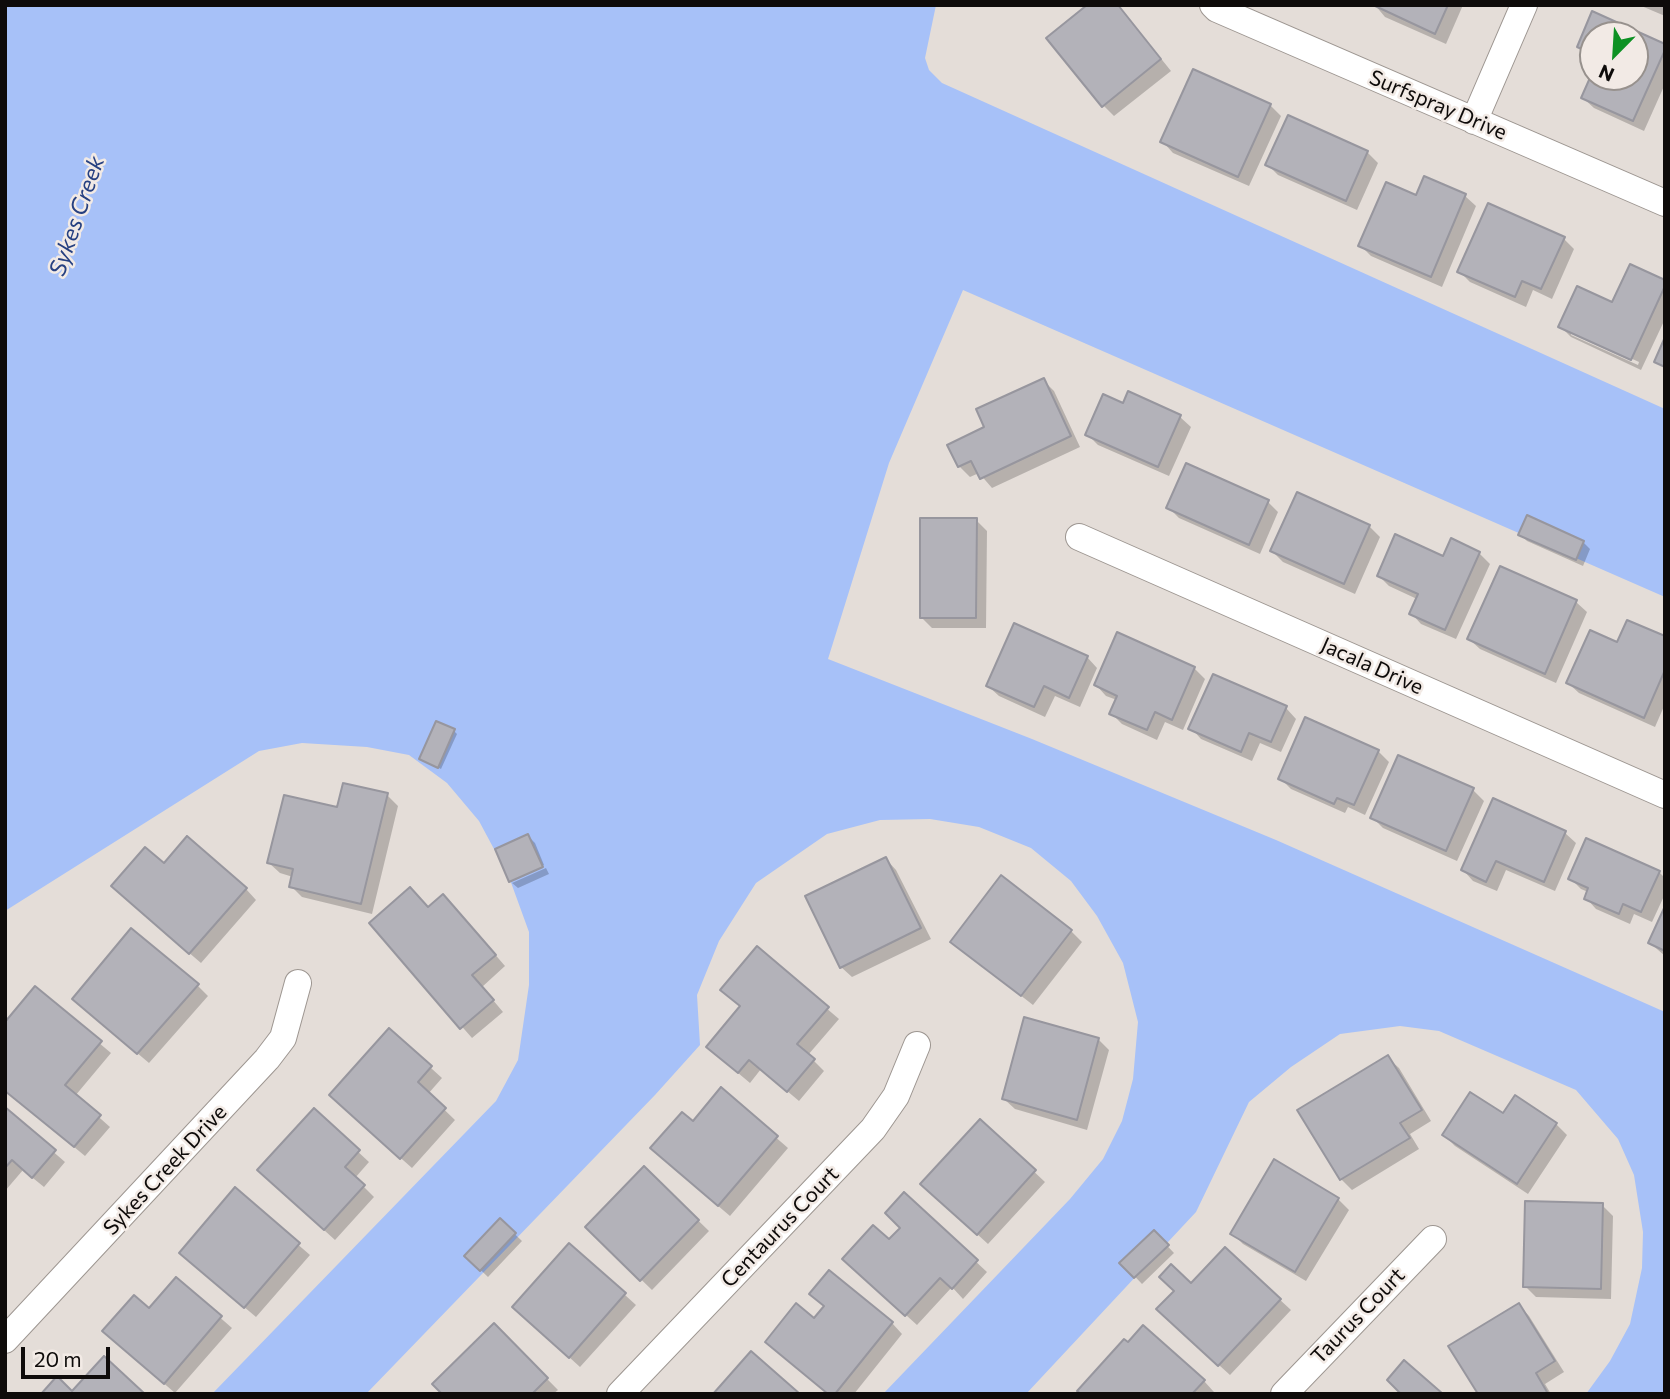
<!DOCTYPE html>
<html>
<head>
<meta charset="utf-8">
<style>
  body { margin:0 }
  #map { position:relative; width:1670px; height:1399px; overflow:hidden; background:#e4ddd8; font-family:Commissioner,sans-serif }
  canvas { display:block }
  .frame { position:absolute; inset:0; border:7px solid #0e0b0a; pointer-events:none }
  .north { position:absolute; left:1579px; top:21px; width:70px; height:70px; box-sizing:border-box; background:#f2eae5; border:2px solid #97918d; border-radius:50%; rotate:204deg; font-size:19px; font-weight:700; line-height:28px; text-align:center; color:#0e0b0a }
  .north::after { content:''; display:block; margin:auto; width:24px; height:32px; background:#0d9123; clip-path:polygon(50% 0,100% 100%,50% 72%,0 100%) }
  .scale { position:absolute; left:21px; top:1347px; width:89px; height:32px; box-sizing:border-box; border:4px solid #0e0b0a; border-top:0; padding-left:9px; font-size:21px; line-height:24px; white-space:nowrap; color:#0e0b0a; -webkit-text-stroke:5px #f2eae5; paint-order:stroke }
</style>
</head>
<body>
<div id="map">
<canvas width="1670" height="1399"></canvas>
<div class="frame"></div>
<div class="north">N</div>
<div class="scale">20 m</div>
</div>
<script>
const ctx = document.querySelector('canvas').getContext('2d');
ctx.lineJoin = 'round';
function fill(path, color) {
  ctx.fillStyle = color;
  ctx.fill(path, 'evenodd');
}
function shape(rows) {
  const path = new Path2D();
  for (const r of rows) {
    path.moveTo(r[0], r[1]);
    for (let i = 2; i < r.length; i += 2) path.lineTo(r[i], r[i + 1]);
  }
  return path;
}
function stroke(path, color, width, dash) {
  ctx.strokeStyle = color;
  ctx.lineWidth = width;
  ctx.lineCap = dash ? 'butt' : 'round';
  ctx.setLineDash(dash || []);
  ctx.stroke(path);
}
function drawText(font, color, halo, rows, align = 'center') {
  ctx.font = font + ' Commissioner,sans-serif';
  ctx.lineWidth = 5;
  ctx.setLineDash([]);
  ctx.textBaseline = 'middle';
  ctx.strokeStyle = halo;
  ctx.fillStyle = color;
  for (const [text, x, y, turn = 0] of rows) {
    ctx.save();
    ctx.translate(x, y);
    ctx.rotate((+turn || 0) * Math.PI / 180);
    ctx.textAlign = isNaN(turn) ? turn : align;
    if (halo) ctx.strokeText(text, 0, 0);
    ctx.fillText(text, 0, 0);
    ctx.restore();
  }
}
fill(shape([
  [5,5,936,5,925,58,929,70,942,83,1665,409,1665,597,963,290,889,463,828,659,1032,739,1276,840,1665,1012,1665,1394,1586,1394,1610,1361,1630,1324,1642,1268,1643,1232,1634,1175,1618,1139,1576,1090,1439,1031,1400,1026,1340,1034,1291,1067,1249,1102,1196,1212,1026,1394,883,1394,1070,1199,1103,1159,1122,1121,1133,1079,1138,1022,1123,963,1097,916,1071,881,1031,848,979,827,930,819,880,820,827,834,756,883,719,941,697,995,700,1045,655,1095,366,1394,212,1394,496,1101,518,1060,529,985,529,932,509,877,479,821,447,783,409,755,367,747,302,743,259,751,5,911]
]), '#a7c1f8');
fill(shape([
  [1118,5,1171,71,1114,116,1103,105],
  [1375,5,1463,5,1446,44,1385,17],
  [1639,5,1665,5,1665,16],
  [1593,14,1665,46,1665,84,1644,131,1594,108,1583,98,1593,75,1593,77,1635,77,1635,35,1593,35,1593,58,1579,46],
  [1270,105,1281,116,1249,186,1173,153,1163,142],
  [1367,152,1378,163,1357,210,1278,175,1267,164],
  [1425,178,1465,196,1476,206,1442,287,1371,256,1361,246,1417,197],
  [1564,239,1574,249,1552,299,1533,290,1526,307,1470,282,1459,271],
  [1665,282,1665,319,1641,370,1571,337,1560,326],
  [1571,331,1639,362,1638,365,1571,335],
  [1043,380,1054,391,1080,447,992,488,979,473,970,477,959,466,949,446,987,428],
  [1123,405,1180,417,1191,427,1169,476,1098,445,1087,434],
  [1268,502,1278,512,1260,554,1179,518,1169,508],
  [1528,517,1583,542,1590,549,1583,566,1527,541,1520,534],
  [976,520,987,531,986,628,932,628,921,617],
  [1369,526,1380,537,1355,594,1283,562,1272,551],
  [1479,553,1490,564,1456,639,1421,624,1411,613,1417,599,1389,586,1379,576,1444,558],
  [1576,602,1587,612,1556,683,1480,649,1469,639],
  [1665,638,1665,704,1655,727,1579,693,1568,683,1618,645],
  [1087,657,1097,668,1080,707,1055,696,1045,717,999,696,988,686],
  [1194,668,1205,679,1183,730,1165,722,1157,740,1122,724,1111,713,1117,700,1106,696,1096,685],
  [1286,708,1296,719,1281,752,1260,743,1252,761,1201,739,1191,728],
  [454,731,457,734,441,769,421,759],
  [1378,751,1389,762,1365,815,1348,807,1345,813,1291,789,1280,778],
  [1399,757,1473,790,1484,801,1457,861,1383,828,1372,817],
  [387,795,398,806,372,914,302,897,291,886,293,877,280,873,269,863,338,809],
  [1494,801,1565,833,1576,843,1555,891,1506,870,1497,891,1473,881,1463,870],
  [528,836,535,843,544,865,511,879,511,882,497,850],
  [886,859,896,870,931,939,852,977,841,967],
  [164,865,246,889,256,900,201,963,124,897],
  [546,868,549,874,518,888,512,883],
  [1659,872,1665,878,1665,894,1652,922,1634,914,1630,924,1596,909,1586,898,1588,892,1581,889,1570,878],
  [454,907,505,966,482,987,503,1012,472,1038,371,923,429,909],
  [1665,910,1665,956,1650,943],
  [1071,931,1082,942,1033,1005,952,942],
  [757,949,839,1019,808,1055,824,1071,799,1101,761,1069,750,1083,719,1057,741,1007,733,1000],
  [197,985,208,996,149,1063,85,1009],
  [35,989,111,1053,75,1096,110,1127,85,1156,5,1090],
  [389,1030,442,1078,428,1094,455,1120,412,1168,342,1106],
  [1098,1039,1109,1050,1087,1130,1015,1109,1004,1099],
  [1388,1058,1399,1068,1431,1121,1410,1134,1419,1149,1352,1190,1341,1179],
  [721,1090,788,1148,730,1216,663,1159],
  [5,1110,65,1162,44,1187,23,1170,5,1191],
  [314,1111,369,1162,355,1178,374,1197,335,1240,270,1181],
  [1503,1115,1556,1124,1567,1135,1528,1194,1455,1146,1444,1135],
  [980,1121,1045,1182,988,1244,933,1194],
  [644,1168,709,1231,652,1290,587,1227],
  [235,1190,310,1255,256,1317,192,1263],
  [904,1195,987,1272,963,1299,952,1287,917,1325,855,1269,890,1242,902,1228],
  [1338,1199,1349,1210,1306,1281,1243,1244,1232,1233],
  [1602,1205,1613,1216,1611,1299,1536,1297,1525,1286],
  [500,1220,522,1241,488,1277,466,1256],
  [1154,1232,1174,1253,1142,1284,1122,1263],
  [570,1245,636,1305,580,1367,525,1317],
  [1225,1249,1291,1310,1230,1375,1169,1320,1192,1286],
  [176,1279,232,1328,175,1393,115,1341,149,1310],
  [1519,1305,1529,1316,1564,1372,1545,1384,1551,1394,1480,1394],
  [815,1321,892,1323,902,1334,854,1394,828,1394,767,1342],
  [494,1325,558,1390,553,1394,444,1394],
  [1204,1381,1214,1392,1212,1394,1083,1394]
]), '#0003');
const building = shape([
  [1087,5,1118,5,1161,59,1102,107,1046,38,1087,5],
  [1373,5,1448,5,1435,34,1373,5],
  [1592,11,1665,44,1665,50,1633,121,1581,98,1593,71,1593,77,1635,77,1635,35,1593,35,1593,54,1577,47,1592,11],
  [1193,69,1271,104,1238,177,1160,142,1193,69],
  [1288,115,1368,151,1346,201,1265,165,1288,115],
  [1424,176,1466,194,1431,277,1358,246,1386,182,1416,195,1424,176],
  [1488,203,1565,237,1541,289,1522,281,1515,297,1457,272,1488,203],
  [1630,264,1665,280,1665,286,1631,360,1558,327,1577,286,1612,302,1630,264],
  [1665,337,1665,367,1654,362,1665,337],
  [1044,378,1071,436,980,479,971,461,958,467,947,445,984,427,976,409,1044,378],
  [1128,391,1181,415,1158,467,1085,435,1103,394,1123,403,1128,391],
  [1186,463,1269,500,1249,545,1166,508,1186,463],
  [1297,492,1370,525,1344,584,1270,551,1297,492],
  [1527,515,1584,541,1576,560,1518,535,1527,515],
  [920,518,977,518,976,618,920,618,920,518],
  [1395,534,1443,556,1451,538,1480,552,1445,630,1409,614,1418,594,1377,576,1395,534],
  [1500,566,1577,600,1545,674,1467,639,1500,566],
  [1627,620,1665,636,1665,670,1644,718,1566,683,1590,630,1617,642,1627,620],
  [1014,623,1088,656,1069,698,1044,686,1034,707,986,686,1014,623],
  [1117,632,1195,667,1172,720,1155,712,1147,730,1109,714,1117,696,1094,685,1117,632],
  [1213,674,1287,706,1271,742,1249,733,1241,752,1188,729,1213,674],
  [1305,717,1379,750,1354,805,1337,798,1334,804,1278,779,1305,717],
  [436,721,455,729,438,768,419,759,436,721],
  [1398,755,1474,788,1446,851,1370,818,1398,755],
  [343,783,388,793,361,904,289,887,293,869,267,863,284,795,337,807,343,783],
  [1493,798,1566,831,1544,882,1496,861,1486,882,1461,870,1493,798],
  [528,834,543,867,509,882,495,849,528,834],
  [187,836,247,888,189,954,111,886,145,847,164,863,187,836],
  [1586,838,1660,871,1641,912,1623,904,1619,914,1584,899,1588,888,1568,879,1586,838],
  [886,857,921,928,840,968,805,896,886,857],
  [1001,875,1072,930,1021,996,950,942,1001,875],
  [410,887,428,907,443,894,496,955,472,975,494,1000,460,1029,369,923,410,887],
  [1665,906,1665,951,1648,943,1665,906],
  [131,928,199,984,137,1054,72,999,131,928],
  [757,946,829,1007,797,1044,815,1059,787,1092,749,1060,738,1073,706,1047,740,1006,720,990,757,946],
  [35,986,102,1041,65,1085,101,1115,74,1147,5,1091,5,1022,35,986],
  [1024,1017,1099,1038,1077,1120,1002,1099,1024,1017],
  [389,1028,432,1066,418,1082,446,1108,400,1159,329,1095,389,1028],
  [1388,1055,1422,1110,1400,1123,1410,1138,1340,1180,1297,1110,1388,1055],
  [721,1087,778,1136,718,1206,650,1148,682,1112,693,1121,721,1087],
  [1470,1092,1503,1113,1515,1095,1557,1123,1517,1184,1442,1135,1470,1092],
  [5,1107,56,1150,32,1178,12,1160,5,1168,5,1107],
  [314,1108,360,1150,345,1167,365,1185,324,1230,257,1170,314,1108],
  [980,1119,1036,1170,977,1235,920,1184,980,1119],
  [1274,1159,1339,1198,1295,1272,1230,1234,1274,1159],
  [644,1166,699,1220,640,1281,585,1227,644,1166],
  [235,1187,300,1243,244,1308,179,1253,235,1187],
  [904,1192,978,1260,952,1289,940,1278,905,1316,842,1259,873,1225,889,1239,900,1228,885,1213,904,1192],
  [1525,1201,1603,1203,1601,1289,1523,1287,1525,1201],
  [500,1218,516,1233,480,1271,464,1256,500,1218],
  [1154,1230,1169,1245,1134,1278,1119,1263,1154,1230],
  [569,1243,626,1293,569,1358,512,1307,569,1243],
  [1225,1247,1281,1299,1218,1366,1156,1309,1174,1291,1159,1277,1171,1264,1191,1283,1225,1247],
  [829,1270,893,1322,835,1394,828,1394,765,1342,796,1303,814,1318,824,1306,809,1294,829,1270],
  [176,1277,222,1316,164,1384,102,1331,134,1295,149,1308,176,1277],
  [1519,1303,1555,1361,1536,1373,1547,1392,1544,1394,1478,1394,1448,1346,1519,1303],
  [494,1323,548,1378,532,1394,442,1394,432,1384,494,1323],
  [1143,1325,1205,1380,1192,1394,1081,1394,1077,1391,1124,1339,1128,1342,1143,1325],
  [751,1351,800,1394,713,1394,751,1351],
  [104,1356,145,1394,41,1394,57,1376,72,1391,104,1356],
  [1404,1360,1443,1394,1401,1394,1387,1380,1404,1360]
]);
fill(building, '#b3b2b9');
stroke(building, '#97969e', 2);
const minor = shape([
  [1213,5,1217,9,1665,203],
  [1474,121,1524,5],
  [1079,537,1665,795],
  [5,1340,267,1059,283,1038,298,983],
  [620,1394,873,1129,896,1096,917,1045],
  [1284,1394,1433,1239]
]);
stroke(minor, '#9d9691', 28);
stroke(minor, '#fff', 26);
drawText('21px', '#0e0b0a', '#f2eae5', [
  ["Surfspray Drive",1438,105,23],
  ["Jacala Drive",1372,666,24],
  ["Sykes Creek Drive",165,1170,-47],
  ["Centaurus Court",780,1227,-46],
  ["Taurus Court",1358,1316,-46]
]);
drawText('italic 23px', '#264081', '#f2eae5', [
  ["Sykes Creek",77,216,-71]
]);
</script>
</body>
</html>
